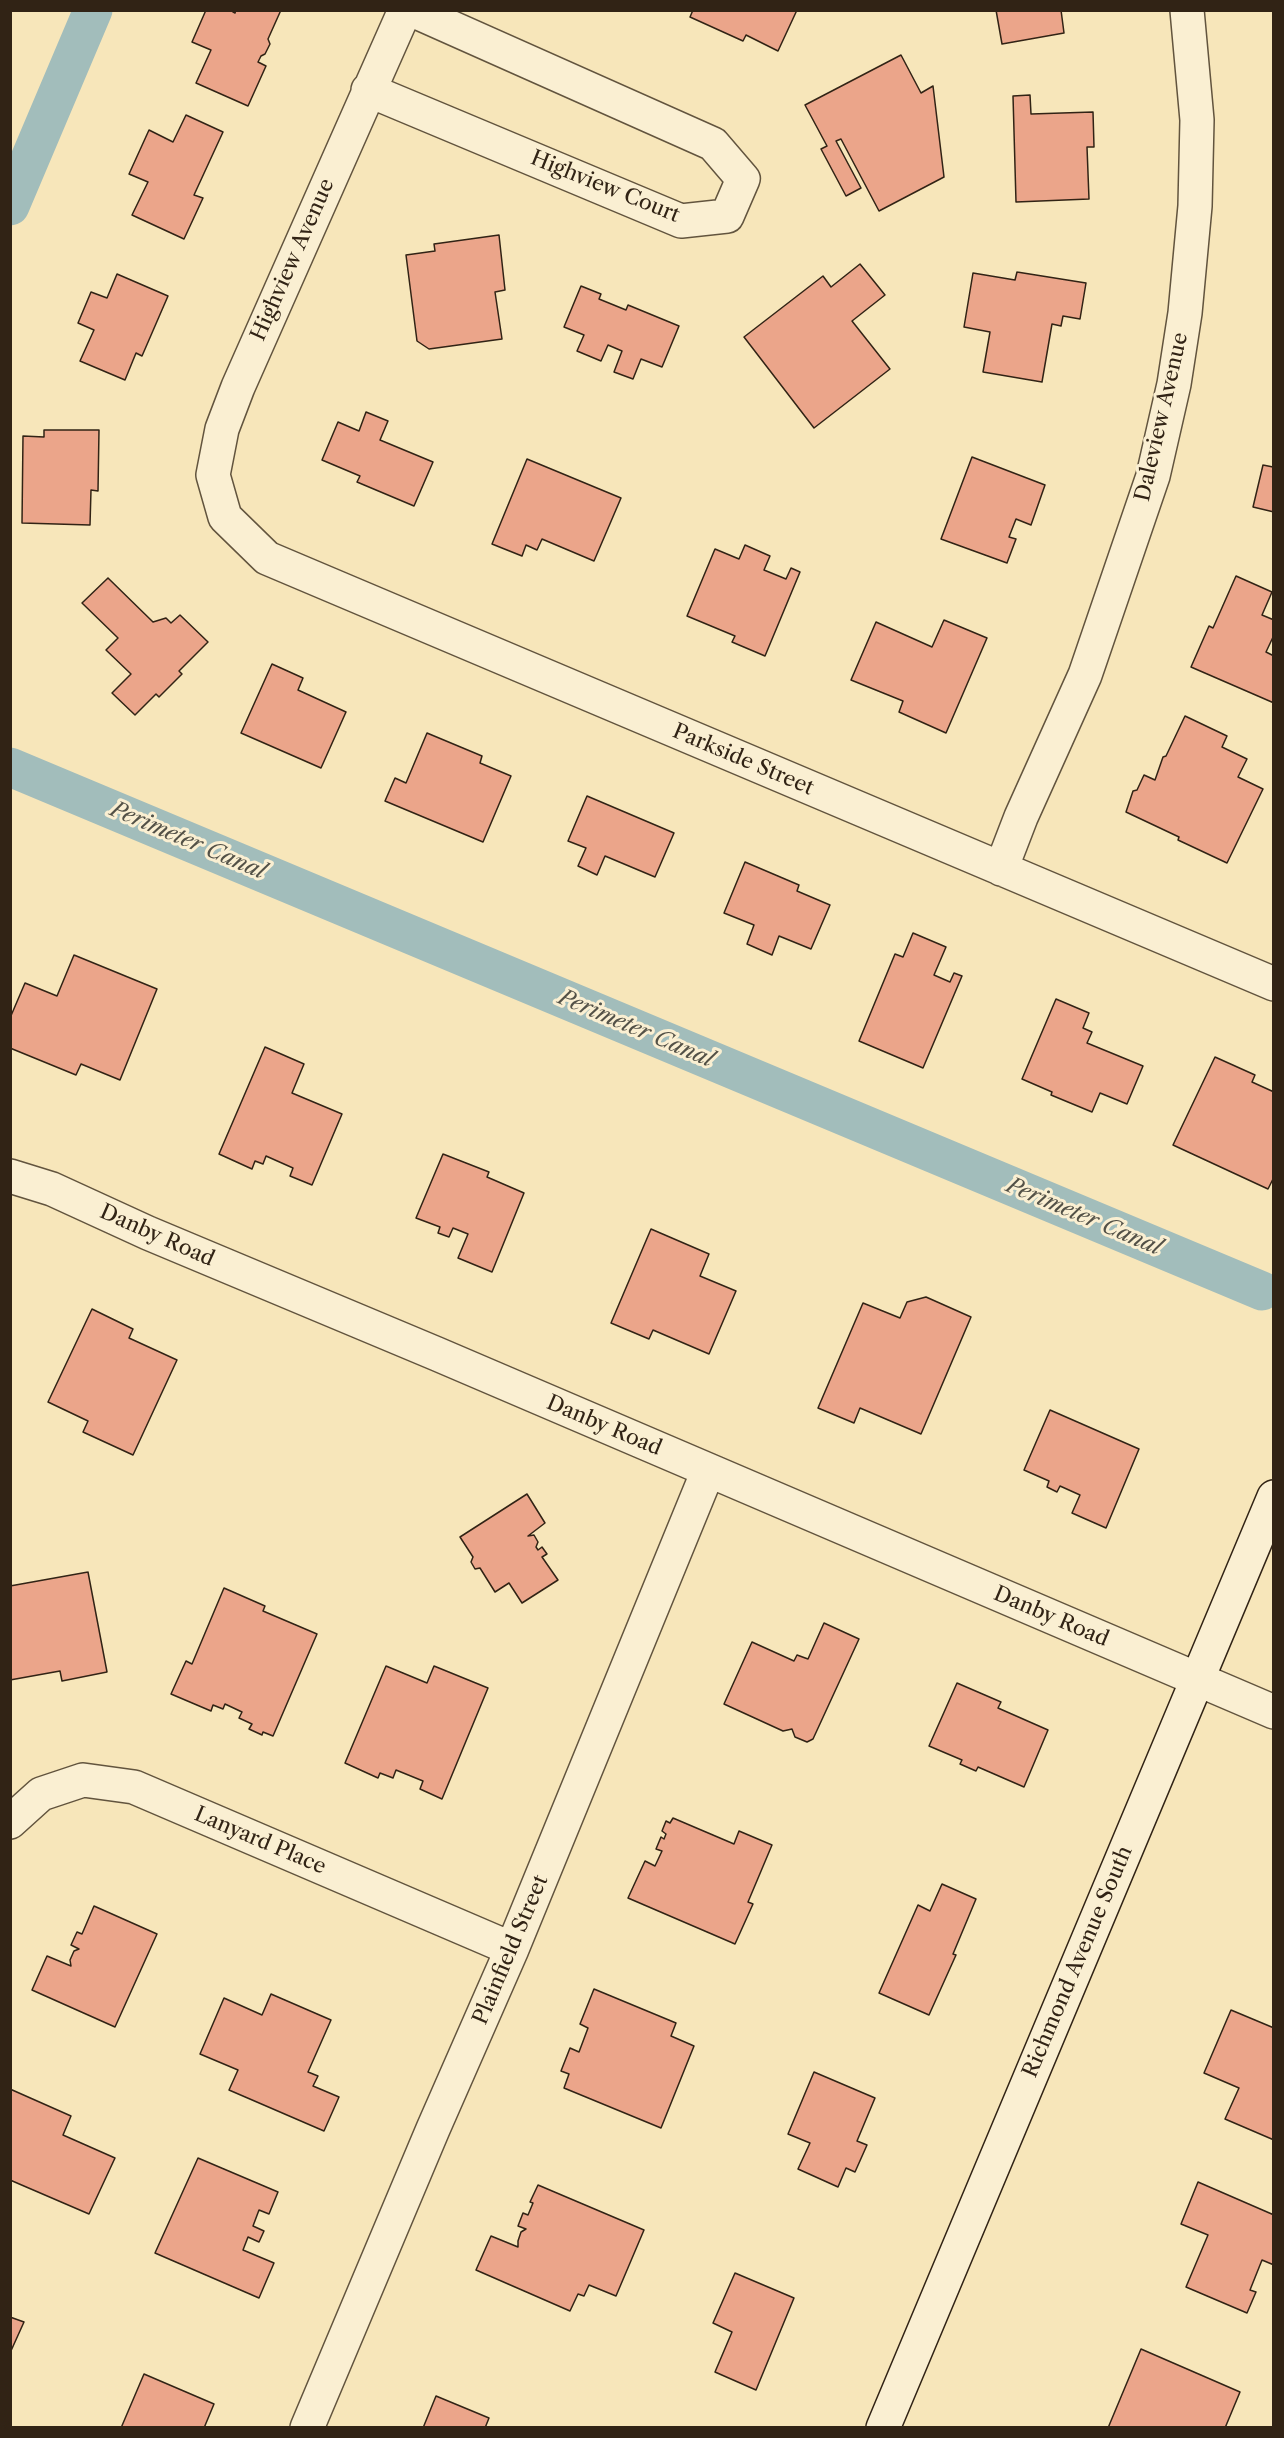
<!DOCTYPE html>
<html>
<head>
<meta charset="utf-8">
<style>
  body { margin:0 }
  #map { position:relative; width:1284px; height:2438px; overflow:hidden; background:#f7e6ba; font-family:"Libre Caslon Text",serif }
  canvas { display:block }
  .frame { position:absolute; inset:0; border:12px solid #312315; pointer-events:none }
</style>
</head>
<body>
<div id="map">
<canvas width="1284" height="2438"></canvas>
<div class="frame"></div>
</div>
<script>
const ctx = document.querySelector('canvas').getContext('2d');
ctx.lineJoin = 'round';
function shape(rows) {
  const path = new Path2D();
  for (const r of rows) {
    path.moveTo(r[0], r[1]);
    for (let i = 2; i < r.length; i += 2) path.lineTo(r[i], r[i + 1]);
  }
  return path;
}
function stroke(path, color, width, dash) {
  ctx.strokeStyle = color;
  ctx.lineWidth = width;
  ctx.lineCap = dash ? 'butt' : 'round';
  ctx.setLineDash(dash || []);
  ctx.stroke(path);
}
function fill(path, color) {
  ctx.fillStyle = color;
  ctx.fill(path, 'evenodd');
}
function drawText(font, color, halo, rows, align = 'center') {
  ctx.font = font + ' "Libre Caslon Text",serif';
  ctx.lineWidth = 6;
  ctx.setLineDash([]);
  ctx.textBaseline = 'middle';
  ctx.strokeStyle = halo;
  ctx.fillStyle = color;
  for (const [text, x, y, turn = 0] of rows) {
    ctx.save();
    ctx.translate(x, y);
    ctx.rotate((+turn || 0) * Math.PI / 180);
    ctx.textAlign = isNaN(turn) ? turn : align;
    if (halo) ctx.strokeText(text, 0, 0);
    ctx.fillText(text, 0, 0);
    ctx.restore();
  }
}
stroke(shape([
  [10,206,93,10],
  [10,767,1262,1291]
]), '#a2bdbb', 39);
const building = shape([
  [206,10,230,10,235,13,236,10,281,10,268,39,270,44,265,54,261,56,258,62,266,66,248,106,196,83,211,50,192,42,206,10],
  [693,10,797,10,778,51,746,35,743,41,690,17,693,10],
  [996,10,1061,10,1064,33,1002,44,996,10],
  [901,55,921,93,933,86,944,177,879,211,841,139,836,141,861,188,846,196,821,149,827,146,805,105,901,55],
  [1030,95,1031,114,1093,112,1094,147,1087,147,1089,199,1016,202,1013,96,1030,95],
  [186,115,223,132,194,195,203,198,184,239,132,215,148,182,129,174,149,130,173,142,186,115],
  [499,235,505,290,495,292,502,339,429,349,417,341,406,255,435,251,434,244,499,235],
  [860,264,885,295,852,321,890,369,814,428,744,337,823,276,831,287,860,264],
  [1017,272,1086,283,1080,319,1063,316,1061,326,1052,324,1042,382,983,372,990,332,964,327,973,273,1015,280,1017,272],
  [117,274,168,296,142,356,136,353,125,380,80,361,94,330,78,323,91,292,107,298,117,274],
  [581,286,601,294,599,299,626,310,628,305,679,326,662,367,641,359,633,379,614,372,622,351,608,345,601,361,577,351,584,335,564,327,581,286],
  [366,412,388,421,380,440,433,462,414,506,357,482,360,476,322,460,338,422,359,431,366,412],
  [44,430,99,430,98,491,91,490,90,525,22,523,23,436,44,437,44,430],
  [972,457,1045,485,1031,525,1016,519,1009,537,1016,539,1007,563,941,539,972,457],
  [527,459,621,498,594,561,542,539,537,550,526,545,522,556,492,544,527,459],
  [1263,465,1273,467,1274,466,1274,512,1253,507,1263,465],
  [745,545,770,556,764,570,786,579,791,568,800,572,765,656,732,642,735,636,687,616,715,549,739,559,745,545],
  [1236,576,1272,592,1262,615,1274,620,1274,635,1266,652,1274,656,1274,703,1191,667,1209,626,1213,628,1236,576],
  [108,578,153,622,166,618,171,623,180,615,208,642,179,671,182,674,159,697,156,694,135,715,112,693,131,674,106,650,118,638,82,603,108,578],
  [944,620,987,638,946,733,899,712,903,701,851,680,876,622,932,647,944,620],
  [272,664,303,678,298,690,346,712,321,768,241,733,272,664],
  [1185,716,1227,736,1222,747,1247,759,1238,777,1263,789,1227,863,1178,840,1179,837,1126,812,1133,791,1137,790,1144,775,1155,780,1163,757,1166,756,1185,716],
  [427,733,482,756,480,763,511,776,483,842,385,801,395,778,406,783,427,733],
  [587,796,674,833,655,877,605,856,597,875,578,866,586,848,568,841,587,796],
  [745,862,799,885,797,891,830,905,811,949,779,936,772,955,747,944,754,925,724,913,745,862],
  [913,933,946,947,934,975,950,982,954,973,962,976,923,1068,859,1041,895,954,903,957,913,933],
  [74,955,157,989,120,1080,81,1064,76,1075,10,1048,10,1018,25,983,57,996,74,955],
  [1056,999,1089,1013,1083,1028,1092,1032,1087,1043,1143,1066,1127,1104,1100,1093,1092,1112,1051,1095,1052,1092,1022,1079,1056,999],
  [265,1047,304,1064,292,1093,342,1114,312,1185,290,1176,293,1168,266,1156,263,1164,255,1161,252,1169,219,1154,265,1047],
  [1215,1057,1255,1075,1252,1082,1274,1092,1274,1177,1268,1189,1173,1145,1215,1057],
  [443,1154,489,1172,487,1177,524,1193,492,1272,458,1258,468,1234,453,1228,449,1237,438,1233,440,1227,416,1218,443,1154],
  [651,1229,709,1254,700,1276,736,1291,709,1354,653,1330,649,1339,611,1323,651,1229],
  [926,1297,971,1317,921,1434,860,1408,854,1423,818,1408,863,1303,900,1318,907,1302,926,1297],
  [92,1309,133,1329,129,1338,177,1360,133,1455,83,1432,88,1421,48,1402,92,1309],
  [1050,1410,1139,1449,1106,1528,1072,1513,1080,1495,1060,1486,1057,1492,1047,1487,1049,1481,1024,1470,1050,1410],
  [527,1494,545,1523,528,1536,534,1535,538,1542,536,1547,538,1550,542,1547,547,1554,542,1557,558,1580,522,1603,509,1583,495,1592,480,1568,475,1569,471,1562,473,1557,460,1537,527,1494],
  [88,1572,107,1672,62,1681,60,1671,10,1680,10,1586,88,1572],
  [224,1588,265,1606,263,1611,317,1634,273,1736,263,1732,262,1735,249,1729,252,1724,239,1718,242,1712,225,1704,223,1709,213,1705,211,1711,171,1694,186,1661,192,1664,224,1588],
  [824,1623,859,1639,813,1739,807,1742,795,1737,792,1729,783,1731,724,1704,752,1642,794,1661,797,1655,808,1659,824,1623],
  [386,1666,427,1683,434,1666,488,1688,442,1799,420,1789,423,1781,396,1770,393,1778,380,1773,378,1778,345,1763,386,1666],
  [957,1683,1001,1702,998,1708,1048,1730,1024,1787,978,1767,976,1771,960,1764,962,1760,929,1746,957,1683],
  [673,1818,734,1844,739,1831,772,1845,748,1902,753,1904,735,1944,628,1898,645,1861,655,1866,662,1851,656,1849,661,1837,664,1839,666,1834,662,1831,666,1821,670,1823,673,1818],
  [942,1884,976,1899,953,1954,956,1955,929,2015,879,1993,918,1905,930,1911,942,1884],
  [94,1906,157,1934,115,2027,32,1990,47,1956,71,1966,70,1960,74,1951,79,1949,71,1945,77,1932,82,1934,94,1906],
  [594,1989,676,2023,671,2036,694,2046,661,2128,564,2088,569,2074,561,2071,570,2048,579,2052,588,2028,580,2024,594,1989],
  [271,1994,331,2020,308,2072,318,2076,313,2086,339,2097,324,2131,229,2090,238,2070,200,2054,224,1998,262,2015,271,1994],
  [1231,2010,1274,2028,1274,2140,1225,2119,1239,2088,1204,2073,1231,2010],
  [814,2072,875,2098,857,2141,867,2145,855,2172,846,2168,838,2187,798,2169,810,2143,788,2134,814,2072],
  [10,2089,71,2116,63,2135,115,2158,89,2214,10,2180,10,2089],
  [198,2158,278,2192,269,2214,259,2210,253,2226,264,2231,259,2242,248,2237,243,2250,274,2263,259,2298,155,2253,198,2158],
  [1198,2182,1274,2215,1274,2265,1262,2260,1250,2290,1256,2292,1247,2313,1186,2287,1208,2235,1181,2224,1198,2182],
  [538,2185,644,2230,616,2296,589,2285,584,2296,578,2294,570,2311,476,2270,491,2236,518,2247,518,2241,521,2232,526,2229,518,2226,523,2213,528,2215,533,2203,530,2202,538,2185],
  [735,2273,794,2298,756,2390,715,2372,732,2332,713,2323,735,2273],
  [10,2317,24,2322,10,2353,10,2317],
  [1141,2349,1240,2392,1225,2428,1108,2428,1141,2349],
  [144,2374,214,2404,204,2428,121,2428,144,2374],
  [436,2396,489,2418,485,2428,423,2428,436,2396]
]);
fill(building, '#eba58a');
stroke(building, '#312315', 1.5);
const street = shape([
  [405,10,238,387,222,429,213,475,225,517,267,558,1274,984],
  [368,90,681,221,727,216,743,179,713,144,412,10],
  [1001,869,1021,817,1085,675,1153,476,1174,384,1185,313,1195,206,1197,120,1187,10],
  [10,1176,52,1189,148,1233,437,1354,1274,1712],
  [10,1822,41,1794,83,1780,134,1787,512,1949],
  [307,2428,433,2129,512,1949,708,1471]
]);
const secondary = shape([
  [883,2428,1274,1497]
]);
stroke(street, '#62543e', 36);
stroke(secondary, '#312315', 36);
stroke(street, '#faefd2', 33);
stroke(secondary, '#faefd2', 33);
drawText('21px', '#312315', '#faefd2', [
  ["Highview Court",605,187,22],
  ["Highview Avenue",293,260,-66],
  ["Daleview Avenue",1162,417,-77],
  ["Parkside Street",743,760,23],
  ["Danby Road",157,1236,24],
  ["Danby Road",604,1426,23],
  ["Danby Road",1051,1617,23],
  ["Lanyard Place",260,1841,23],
  ["Plainfield Street",511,1950,-67],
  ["Richmond Avenue South",1078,1962,-67]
]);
drawText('italic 22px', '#535147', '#faefd2', [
  ["Perimeter Canal",188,841,23],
  ["Perimeter Canal",636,1029,23],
  ["Perimeter Canal",1084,1217,23]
]);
</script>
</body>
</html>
